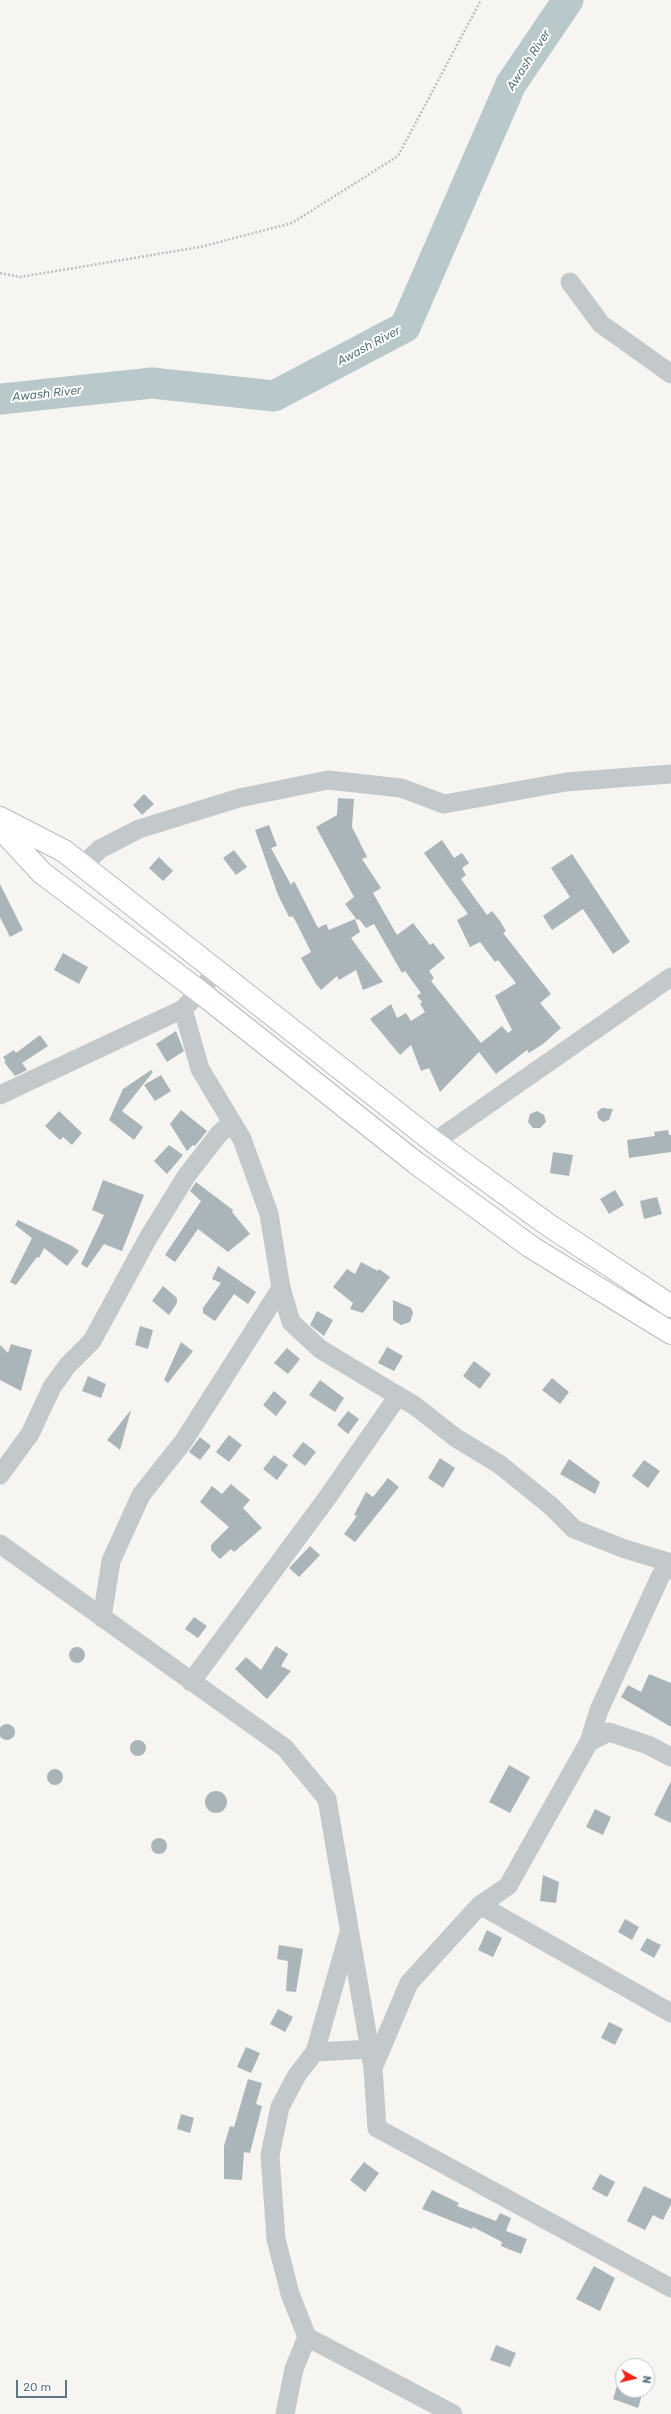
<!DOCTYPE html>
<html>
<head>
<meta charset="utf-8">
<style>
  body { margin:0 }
  #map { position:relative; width:671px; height:2414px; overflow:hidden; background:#f6f5f2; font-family:Rubik,sans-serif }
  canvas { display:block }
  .north { position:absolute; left:615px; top:2358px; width:40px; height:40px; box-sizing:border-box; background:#fff; border:1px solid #bfc9cc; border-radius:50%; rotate:98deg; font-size:11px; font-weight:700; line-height:16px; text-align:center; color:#5e7780 }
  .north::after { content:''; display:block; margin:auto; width:14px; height:18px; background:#f22015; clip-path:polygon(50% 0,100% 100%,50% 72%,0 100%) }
  .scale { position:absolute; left:16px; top:2380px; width:51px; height:18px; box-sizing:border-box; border:2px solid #5e7780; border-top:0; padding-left:5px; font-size:12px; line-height:14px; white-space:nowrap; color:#5e7780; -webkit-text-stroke:3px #fff; paint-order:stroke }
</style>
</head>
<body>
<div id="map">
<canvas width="671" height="2414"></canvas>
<div class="north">N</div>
<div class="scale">20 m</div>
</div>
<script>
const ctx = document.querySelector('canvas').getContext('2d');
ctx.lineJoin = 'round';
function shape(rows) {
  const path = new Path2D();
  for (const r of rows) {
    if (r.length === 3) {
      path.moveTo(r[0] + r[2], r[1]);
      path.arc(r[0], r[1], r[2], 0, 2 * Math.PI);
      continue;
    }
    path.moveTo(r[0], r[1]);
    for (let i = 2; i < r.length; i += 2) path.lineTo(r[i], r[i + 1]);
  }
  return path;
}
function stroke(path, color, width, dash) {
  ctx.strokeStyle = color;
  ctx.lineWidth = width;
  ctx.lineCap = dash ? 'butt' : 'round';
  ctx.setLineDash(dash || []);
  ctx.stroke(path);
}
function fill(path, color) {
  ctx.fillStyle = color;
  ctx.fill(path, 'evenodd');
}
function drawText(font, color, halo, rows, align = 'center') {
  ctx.font = font + ' Rubik,sans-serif';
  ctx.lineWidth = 4;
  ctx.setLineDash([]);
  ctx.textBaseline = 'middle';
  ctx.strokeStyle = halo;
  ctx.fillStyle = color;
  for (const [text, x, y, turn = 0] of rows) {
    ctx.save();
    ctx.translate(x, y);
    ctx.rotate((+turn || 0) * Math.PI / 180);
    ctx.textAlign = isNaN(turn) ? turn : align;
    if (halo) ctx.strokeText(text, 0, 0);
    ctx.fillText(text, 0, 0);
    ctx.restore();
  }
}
stroke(shape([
  [0,399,152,383,274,396,405,327,511,84,568,0]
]), '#b9c9cb', 31);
fill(shape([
  [144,794,154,804,142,815,133,805],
  [338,798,354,799,352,827,367,857,362,859,381,888,373,893,397,935,413,923,430,945,433,943,445,958,429,971,434,978,431,981,481,1043,502,1026,508,1033,512,1030,495,996,516,983,498,960,495,962,480,942,470,947,457,920,468,914,424,853,442,840,454,858,462,853,469,863,462,868,466,875,461,879,487,915,492,911,500,921,506,931,503,933,551,994,540,1003,561,1028,543,1044,529,1053,527,1050,496,1074,479,1052,440,1092,429,1068,421,1071,411,1045,400,1055,370,1019,391,1004,397,1018,406,1013,411,1021,425,1012,420,1004,422,1002,417,996,421,993,405,971,402,973,374,924,366,928,359,919,357,920,345,904,354,897,316,827,337,815],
  [269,825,277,846,271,848,291,885,294,881,318,928,326,924,329,930,355,919,360,932,351,938,383,982,363,990,356,970,339,980,337,976,321,990,316,984,301,958,311,952,295,920,292,916,289,917,278,895,255,830],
  [234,850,247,867,236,875,223,858],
  [572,854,630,942,613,954,583,909,552,930,543,916,570,897,551,868],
  [159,857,173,871,163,881,149,868],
  [0,884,23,930,10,937,0,917],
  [63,953,88,967,79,984,54,970],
  [176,1031,184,1051,167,1062,156,1044],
  [40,1035,48,1046,22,1063,27,1070,15,1076,4,1062,6,1061,3,1057,14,1050,16,1053],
  [151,1070,153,1072,122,1111,143,1127,134,1140,109,1120,123,1089],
  [161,1075,171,1091,155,1101,144,1085],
  [602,1108,613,1109,609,1120,603,1122,598,1118,597,1112],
  [181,1110,207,1131,195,1146,193,1145,187,1151,170,1124],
  [59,1111,82,1133,72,1145,63,1137,60,1140,45,1126],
  [537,1111,544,1115,546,1122,540,1128,533,1128,528,1122,530,1114],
  [668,1130,669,1135,671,1135,671,1152,629,1158,627,1140,655,1136,654,1132],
  [169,1145,183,1155,167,1174,154,1161],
  [553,1152,573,1155,569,1176,550,1173],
  [103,1180,144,1195,122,1251,104,1244,87,1268,81,1264,104,1215,92,1210],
  [196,1182,233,1210,232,1212,250,1234,228,1252,198,1229,175,1262,165,1255,201,1201,190,1191],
  [615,1190,624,1205,609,1214,600,1199],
  [657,1197,662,1214,644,1219,640,1201],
  [18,1220,72,1246,79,1251,67,1266,44,1248,39,1258,37,1257,16,1285,10,1282,32,1238,15,1225],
  [361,1262,378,1271,379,1269,390,1277,363,1313,350,1309,353,1303,333,1287,347,1269,355,1274],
  [218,1266,256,1292,248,1304,234,1294,215,1321,203,1313,203,1308,221,1283,212,1279],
  [163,1286,177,1298,177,1303,169,1315,152,1301],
  [393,1300,411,1308,413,1313,410,1322,401,1325,393,1320],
  [317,1311,333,1320,324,1336,310,1325],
  [140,1326,153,1330,148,1349,135,1345],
  [181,1342,193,1351,168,1383,164,1380],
  [11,1344,32,1350,21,1391,0,1380,0,1345,8,1353],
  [387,1347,403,1356,394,1371,378,1363],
  [287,1348,300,1359,288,1374,274,1363],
  [474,1361,491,1374,480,1389,463,1376],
  [88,1376,106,1384,101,1398,82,1391],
  [552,1378,569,1392,560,1404,542,1390],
  [320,1380,344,1398,335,1412,309,1395],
  [274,1391,287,1402,276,1416,263,1405],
  [131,1410,120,1450,107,1440],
  [348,1411,359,1419,348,1434,337,1425],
  [229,1435,242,1445,229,1462,216,1452],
  [200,1437,211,1446,200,1460,189,1452],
  [303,1442,316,1452,305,1466,292,1456],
  [274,1455,288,1465,277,1480,263,1469],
  [440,1458,455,1468,443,1488,428,1478],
  [569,1459,600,1482,595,1494,560,1474],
  [644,1460,660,1471,648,1488,632,1476],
  [388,1478,399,1487,355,1542,344,1534,357,1516,354,1515,366,1492,373,1497],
  [231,1484,250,1500,243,1508,262,1528,234,1552,231,1549,220,1559,211,1550,211,1545,229,1527,200,1502,212,1486,222,1494],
  [310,1546,320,1555,299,1577,289,1568],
  [194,1617,207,1626,198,1638,185,1629],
  [276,1646,288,1654,281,1666,291,1671,267,1699,235,1669,246,1657,261,1670],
  [77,1655,8],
  [649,1674,671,1683,671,1727,621,1697,628,1685,641,1692],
  [7,1732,8],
  [138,1748,8],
  [509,1765,530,1777,510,1813,489,1802],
  [55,1777,8],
  [671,1781,671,1823,654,1815],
  [216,1802,11],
  [595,1809,611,1817,603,1835,586,1827],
  [159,1846,8],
  [543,1875,559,1882,556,1903,540,1901],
  [625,1919,639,1927,632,1940,618,1932],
  [487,1930,502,1938,493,1957,478,1950],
  [647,1938,661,1945,654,1958,640,1950],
  [279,1945,303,1949,296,1992,286,1991,288,1961,277,1959],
  [278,2009,293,2017,285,2032,270,2024],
  [609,2022,623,2029,615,2045,601,2038],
  [246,2047,260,2053,251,2073,237,2067],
  [248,2079,262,2083,256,2104,262,2106,250,2153,244,2152,242,2180,224,2179,224,2146,230,2126,234,2127],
  [181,2114,194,2118,190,2133,177,2129],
  [364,2162,379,2173,365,2192,350,2180],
  [600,2174,615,2182,607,2197,592,2189],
  [644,2186,671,2199,671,2204,663,2220,653,2215,645,2230,627,2221],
  [432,2190,459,2203,457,2206,496,2221,500,2213,511,2218,506,2231,527,2239,521,2254,501,2246,502,2242,473,2227,472,2229,422,2209],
  [594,2266,615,2278,600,2311,576,2299],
  [496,2345,516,2353,510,2367,490,2360],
  [617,2386,623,2390,642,2395,638,2408,613,2399]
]), '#a9b5b8');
const secondary = shape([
  [0,818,64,851,434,1142,547,1224,671,1306],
  [0,828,42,873,200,992,416,1163,531,1247,671,1333]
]);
stroke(secondary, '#b5bcbf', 24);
stroke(shape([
  [0,273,20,277,200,247,292,223,398,156,481,0]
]), '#bcc0c1', 2.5, [2, 2]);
stroke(shape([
  [570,282,601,324,671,374],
  [83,865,100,849,139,829,239,798,328,780,401,788,444,804,566,782,671,774],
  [0,1095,183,1009],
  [434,1142,671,977],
  [281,1288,291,1322,320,1349,415,1406,456,1438,499,1464,551,1506,574,1529,625,1549,671,1563],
  [0,1475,30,1434,52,1387,68,1365,92,1341,148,1238,187,1175,219,1134,232,1122],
  [0,1544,285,1748,327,1799,373,2068,377,2128,671,2288],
  [102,1618,111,1561,141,1495,183,1442,281,1288,269,1214,242,1139,200,1069,183,1009,200,992,216,970],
  [191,1682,327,1498,398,1396],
  [589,1742,599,1710,661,1575,671,1566],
  [480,1905,671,2013],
  [315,2052,348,1936],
  [373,2068,409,1983,480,1905,508,1886,589,1742,609,1732,648,1745,671,1757],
  [307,2337,290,2294,276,2239,270,2155,280,2107,297,2075,315,2052,370,2049],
  [285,2414,294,2369,307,2337,453,2414]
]), '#c3c8cb', 19);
stroke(secondary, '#fff', 22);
drawText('italic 12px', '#59787c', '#fff', [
  ["Awash River",529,60,-57],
  ["Awash River",369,346,-28],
  ["Awash River",47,394,-6]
]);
</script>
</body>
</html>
